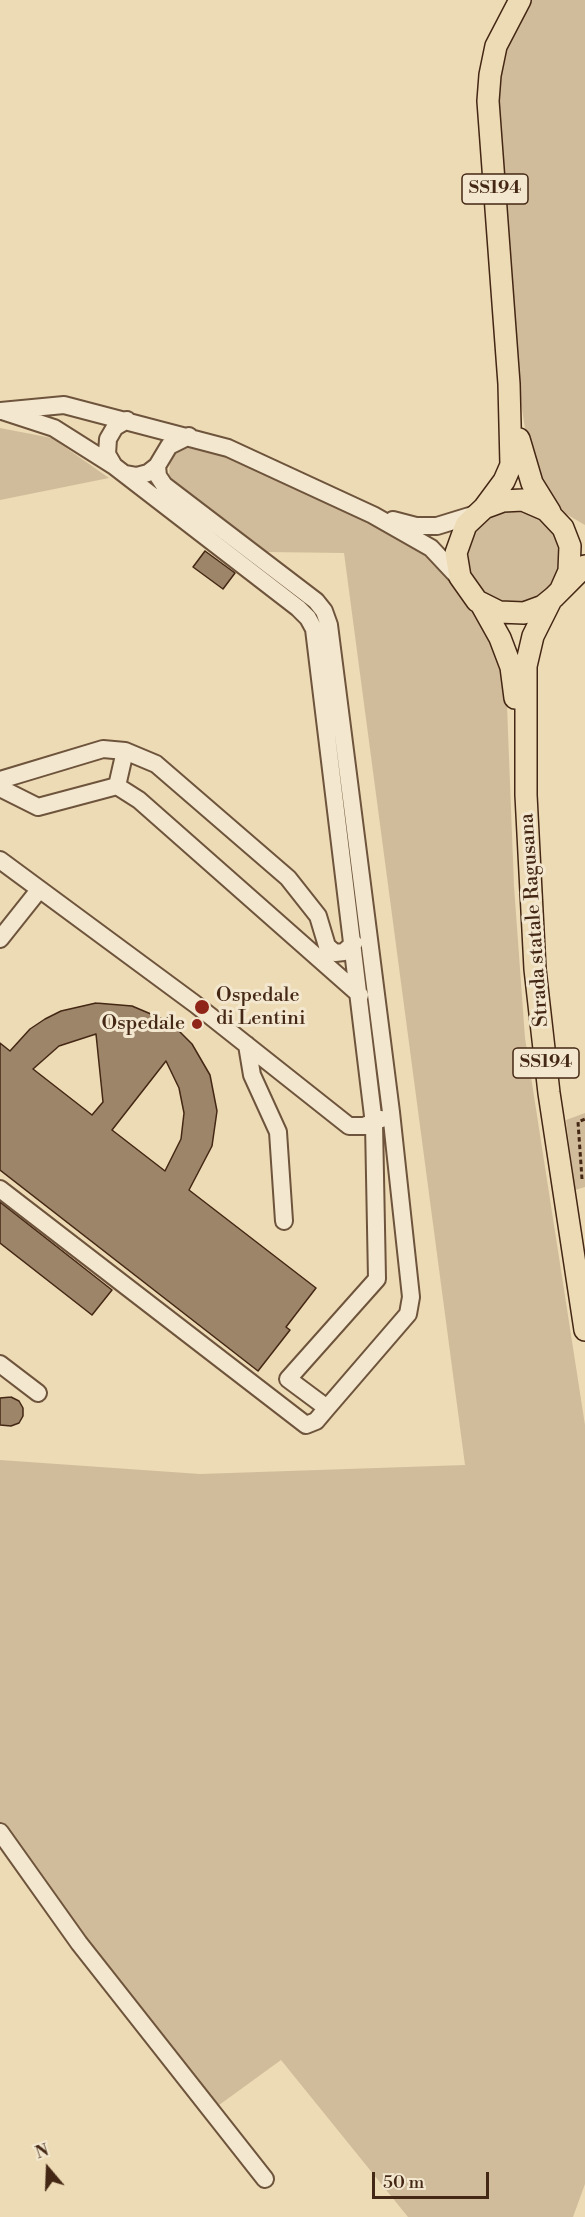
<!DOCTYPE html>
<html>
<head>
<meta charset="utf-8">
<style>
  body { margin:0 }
  #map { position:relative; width:585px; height:2217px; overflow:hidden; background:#eddbb5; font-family:"Libre Bodoni",serif }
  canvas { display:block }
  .north { position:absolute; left:18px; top:2139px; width:60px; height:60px; -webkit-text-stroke:4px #f3e8cf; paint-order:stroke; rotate:341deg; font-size:16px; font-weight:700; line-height:24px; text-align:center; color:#442714 }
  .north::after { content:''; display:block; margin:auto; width:21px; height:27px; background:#442714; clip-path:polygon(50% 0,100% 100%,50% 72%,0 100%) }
  .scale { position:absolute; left:372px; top:2172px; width:117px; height:27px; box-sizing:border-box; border:3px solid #442714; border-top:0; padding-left:8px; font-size:18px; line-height:21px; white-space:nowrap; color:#442714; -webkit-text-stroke:4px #f3e8cf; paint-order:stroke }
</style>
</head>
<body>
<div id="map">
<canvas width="585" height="2217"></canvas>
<div class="north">N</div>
<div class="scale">50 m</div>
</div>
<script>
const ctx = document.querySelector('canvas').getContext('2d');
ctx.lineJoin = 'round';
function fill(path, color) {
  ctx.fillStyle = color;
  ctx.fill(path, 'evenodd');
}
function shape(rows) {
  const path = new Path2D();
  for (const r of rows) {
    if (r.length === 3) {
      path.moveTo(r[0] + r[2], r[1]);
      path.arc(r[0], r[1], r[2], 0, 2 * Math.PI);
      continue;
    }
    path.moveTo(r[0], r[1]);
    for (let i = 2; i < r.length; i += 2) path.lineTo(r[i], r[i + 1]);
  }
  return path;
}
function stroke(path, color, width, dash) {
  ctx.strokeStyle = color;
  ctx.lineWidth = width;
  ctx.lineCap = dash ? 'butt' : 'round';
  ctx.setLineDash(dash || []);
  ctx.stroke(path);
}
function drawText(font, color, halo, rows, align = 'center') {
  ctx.font = font + ' "Libre Bodoni",serif';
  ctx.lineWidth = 6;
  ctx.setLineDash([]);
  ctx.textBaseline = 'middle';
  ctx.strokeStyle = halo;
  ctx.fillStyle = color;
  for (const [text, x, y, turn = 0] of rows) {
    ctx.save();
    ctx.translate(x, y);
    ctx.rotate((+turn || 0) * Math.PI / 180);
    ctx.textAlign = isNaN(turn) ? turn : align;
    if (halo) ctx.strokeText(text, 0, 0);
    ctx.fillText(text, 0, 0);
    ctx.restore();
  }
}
fill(shape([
  [532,0,585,0,585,525,566,514,541,483,528,448,522,409,499,144,499,102,502,69,509,41],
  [0,428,52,438,109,478,0,500],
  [195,446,212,450,362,516,427,551,480,615,506,680,514,886,525,1038,585,1425,585,2184,573,2217,408,2217,281,2060,215,2108,85,1943,63,1905,9,1840,0,1825,0,1460,200,1474,465,1465,344,553,267,552,181,492,169,479,170,459,181,449],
  [513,557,47],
  [585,1113,585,1187,575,1190,566,1120]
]), '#d0bc9a');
const building = shape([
  [205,551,235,573,223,589,193,567,205,551],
  [96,1003,132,1006,165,1020,169,1016,183,1027,179,1031,192,1044,210,1075,217,1111,212,1146,189,1190,316,1288,286,1327,290,1330,258,1371,0,1170,0,1043,10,1051,30,1029,45,1019,61,1011,96,1003],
  [96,1034,103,1102,92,1115,33,1069,59,1046,96,1034],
  [166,1061,179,1088,184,1113,181,1139,165,1171,112,1130,166,1061],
  [0,1202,112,1290,92,1315,0,1243,0,1202],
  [11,1397,19,1401,23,1408,23,1416,19,1423,11,1426,0,1425,0,1398,11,1397]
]);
fill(building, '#9c8568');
stroke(building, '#442714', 1.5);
const minor = shape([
  [0,411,64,405,228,448,373,515,431,548,460,579],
  [5,412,54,428,114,466],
  [127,420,115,427,108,439,107,454,114,466,298,608,308,618,314,629,374,1124,377,1279,288,1379,327,1408],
  [126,474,137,476,148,473,157,466,169,446,189,436],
  [393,520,416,526,437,526,476,514],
  [0,780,103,749,125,751,156,764,288,878,318,916,327,946,335,953,344,952,354,943],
  [117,786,125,751],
  [0,788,38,807,117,786,139,800,360,995],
  [0,860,195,1004,349,1126,364,1126,381,1119],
  [0,939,39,890],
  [247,1045,252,1075,278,1132,284,1221],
  [0,1189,306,1425,316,1421,327,1408,408,1314,411,1297,391,1112,329,625,324,611,316,601,164,485,158,476,157,466],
  [0,1364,38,1393],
  [0,1832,79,1943,265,2179]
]);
const major = shape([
  [519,439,532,483,550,512],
  [484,508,504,481,511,465,509,384,488,101,490,75,496,46,520,0],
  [561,589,569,571,570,546,563,528,546,510,523,500,503,501,484,508,466,525,456,553,460,577,477,601,499,612,524,613,543,606,554,597,585,566],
  [551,600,533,636,526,666,526,795,535,969,549,1093,585,1330],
  [481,604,500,638,511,667,515,698]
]);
stroke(minor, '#6e543c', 20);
stroke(major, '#442714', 24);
stroke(shape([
  [582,1179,578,1122,585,1119]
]), '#442714', 3, [4.5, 3]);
stroke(minor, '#f3e8cf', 16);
stroke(major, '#eddbb5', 21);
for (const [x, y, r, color] of [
  [202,1007,8,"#8f2418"],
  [197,1024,6,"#8f2418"]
]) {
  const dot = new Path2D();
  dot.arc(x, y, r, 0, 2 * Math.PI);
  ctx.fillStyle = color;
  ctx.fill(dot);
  stroke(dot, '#f3e8cf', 2);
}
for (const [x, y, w] of [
  [495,189,66],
  [546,1063,66]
]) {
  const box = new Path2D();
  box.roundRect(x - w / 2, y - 15, w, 30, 4.5);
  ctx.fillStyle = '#f3e8cf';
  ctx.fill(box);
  stroke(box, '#442714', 1.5);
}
drawText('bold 18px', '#442714', null, [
  ["SS194",495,189],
  ["SS194",546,1063]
]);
drawText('20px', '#442714', '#f3e8cf', [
  ["Strada statale Ragusana",535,920,-94]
]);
drawText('20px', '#442714', '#f3e8cf', [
  ["Ospedale",216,996],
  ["di Lentini",216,1019],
  ["Ospedale",185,1024,"right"]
], 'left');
</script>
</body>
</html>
